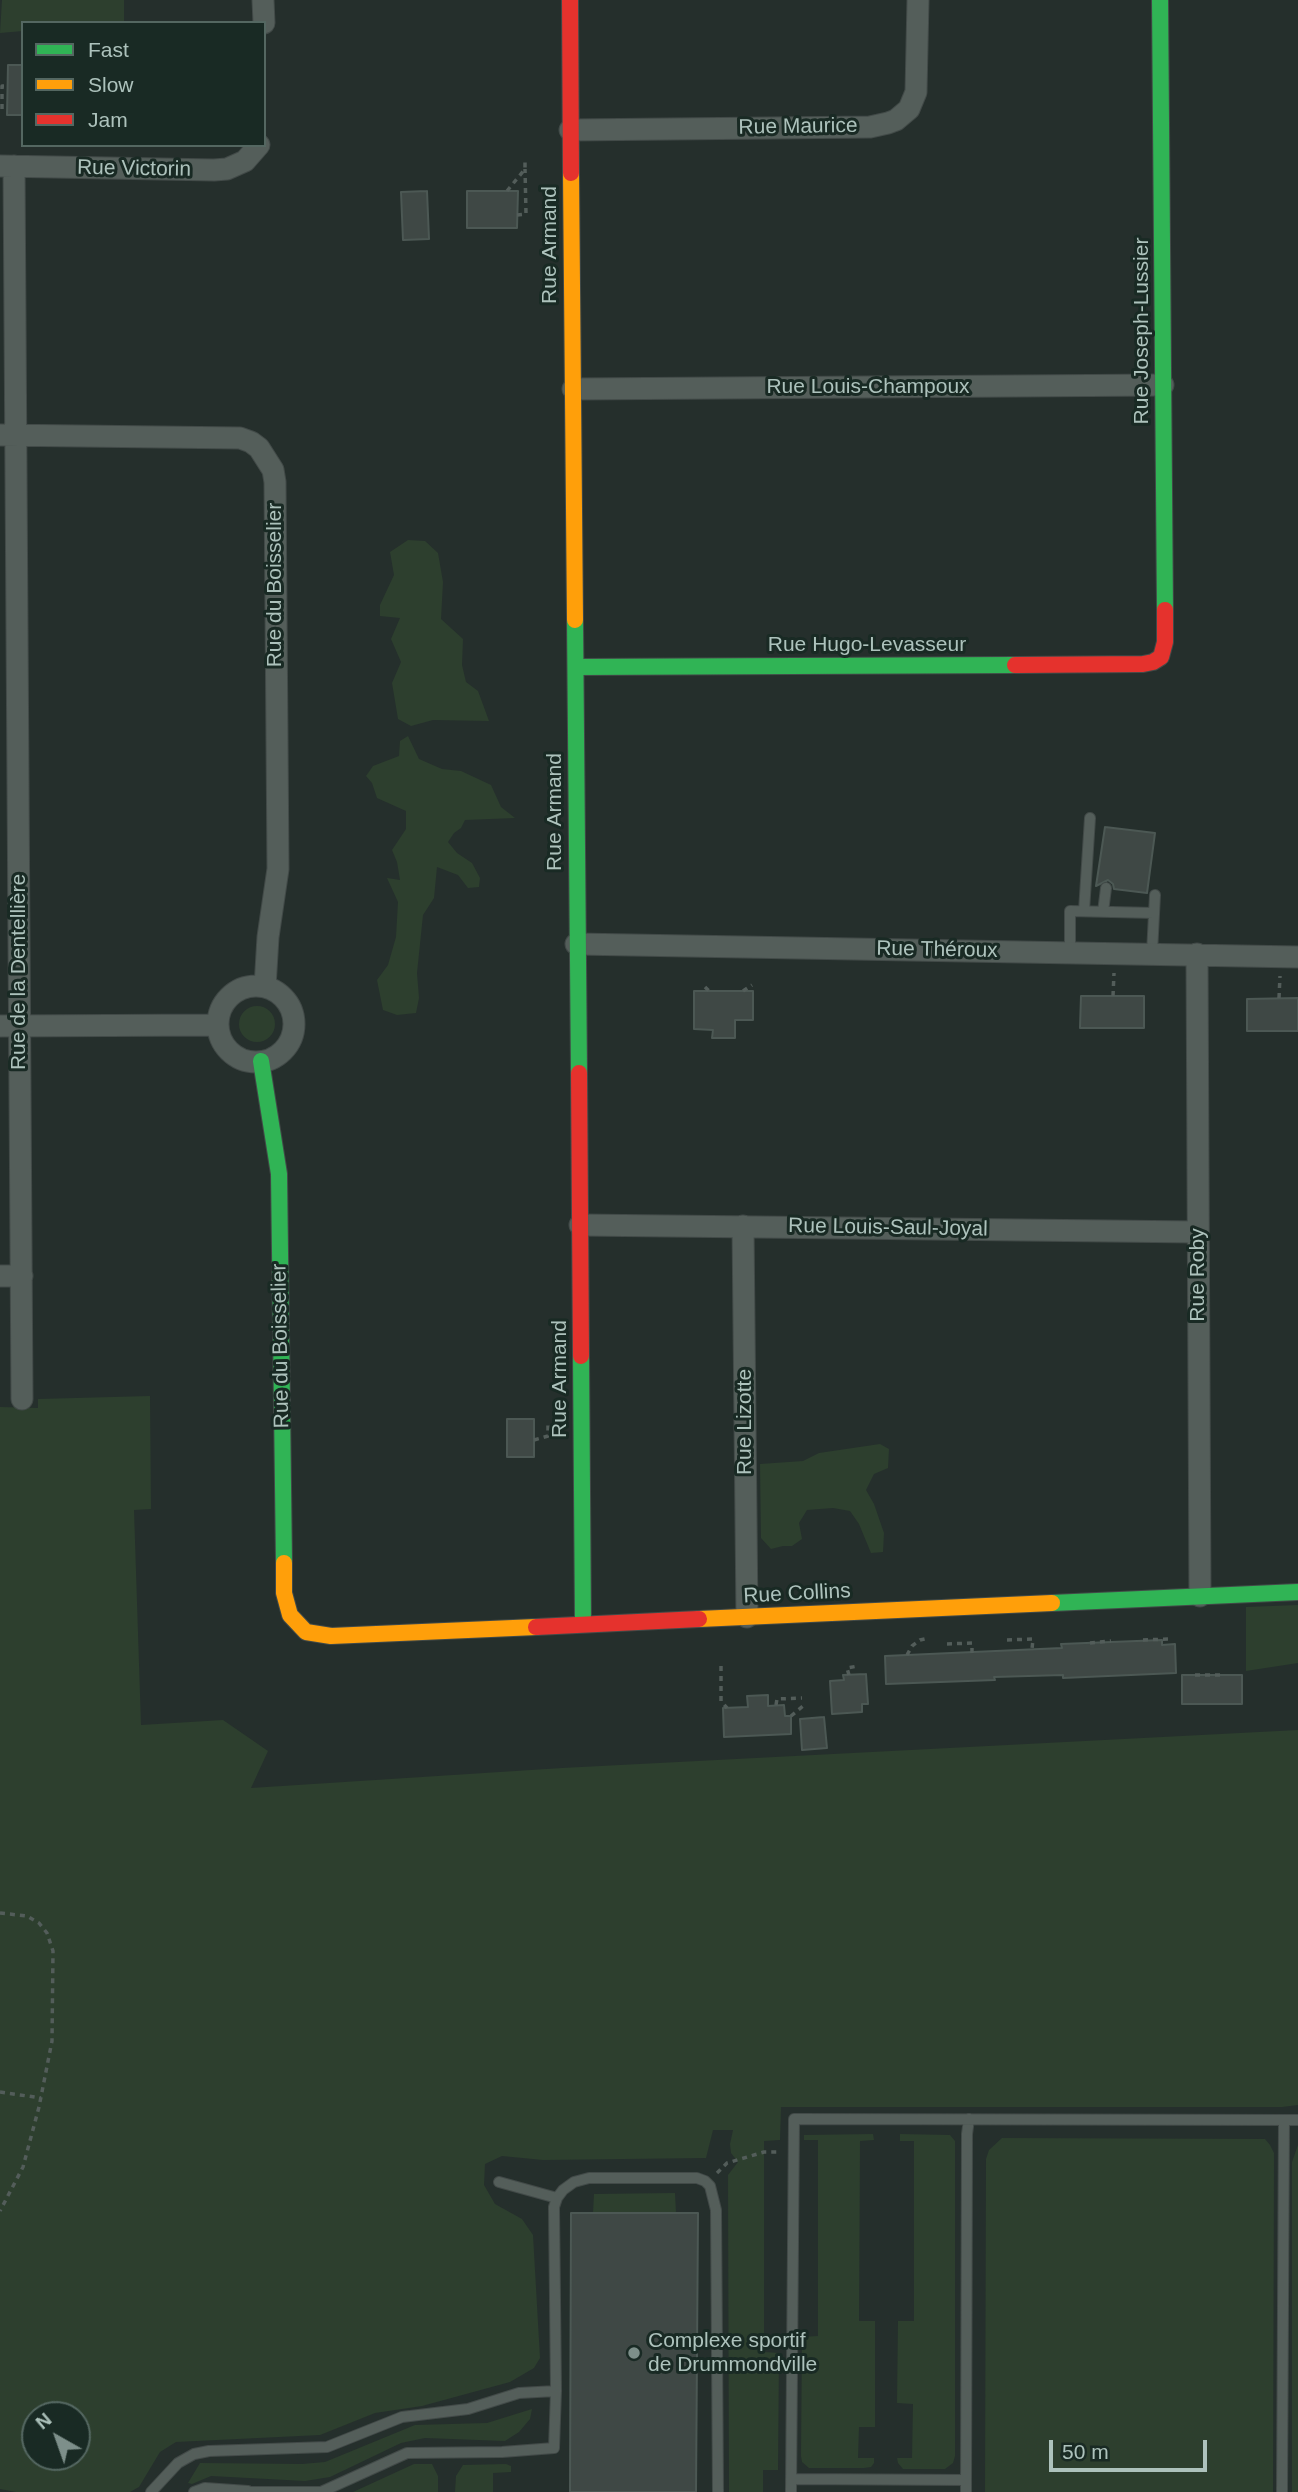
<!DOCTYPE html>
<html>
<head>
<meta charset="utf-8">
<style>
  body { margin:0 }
  #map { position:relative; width:1298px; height:2492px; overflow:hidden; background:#252f2c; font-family:Helvetica,sans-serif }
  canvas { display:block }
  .legend { position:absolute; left:21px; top:21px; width:245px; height:126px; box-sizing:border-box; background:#192a24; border:2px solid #546761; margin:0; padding:9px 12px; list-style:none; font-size:21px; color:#adc2bc }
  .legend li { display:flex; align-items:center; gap:14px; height:35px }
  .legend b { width:35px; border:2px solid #546761 }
  .north { position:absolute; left:21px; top:2401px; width:70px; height:70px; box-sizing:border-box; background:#192a24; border:2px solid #546761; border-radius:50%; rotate:320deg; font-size:19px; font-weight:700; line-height:28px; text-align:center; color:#adc2bc }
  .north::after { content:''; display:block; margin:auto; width:24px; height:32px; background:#7d8f8a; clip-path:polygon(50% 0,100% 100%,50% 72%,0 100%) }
  .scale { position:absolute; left:1049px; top:2440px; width:158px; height:32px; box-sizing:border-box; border:4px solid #adc2bc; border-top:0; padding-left:9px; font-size:21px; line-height:24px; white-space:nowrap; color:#adc2bc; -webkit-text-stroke:5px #192a24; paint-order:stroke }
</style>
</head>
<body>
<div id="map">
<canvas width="1298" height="2492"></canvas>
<ul class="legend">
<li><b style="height:9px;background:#30b455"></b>Fast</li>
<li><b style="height:9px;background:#ff9f0a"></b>Slow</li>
<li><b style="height:9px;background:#e5322d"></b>Jam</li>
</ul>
<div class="north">N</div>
<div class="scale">50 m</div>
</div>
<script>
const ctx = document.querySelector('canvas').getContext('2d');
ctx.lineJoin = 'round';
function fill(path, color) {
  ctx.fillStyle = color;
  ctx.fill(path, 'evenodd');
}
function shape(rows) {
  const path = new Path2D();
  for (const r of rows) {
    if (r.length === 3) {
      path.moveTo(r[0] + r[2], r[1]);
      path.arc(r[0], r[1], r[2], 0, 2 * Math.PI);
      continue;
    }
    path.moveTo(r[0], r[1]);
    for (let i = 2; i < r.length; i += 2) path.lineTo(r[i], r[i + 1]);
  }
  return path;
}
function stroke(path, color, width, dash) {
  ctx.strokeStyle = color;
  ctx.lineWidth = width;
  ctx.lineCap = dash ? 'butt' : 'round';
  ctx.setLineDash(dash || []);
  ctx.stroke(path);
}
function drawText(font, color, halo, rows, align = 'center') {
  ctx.font = font + ' Helvetica,sans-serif';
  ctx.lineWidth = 6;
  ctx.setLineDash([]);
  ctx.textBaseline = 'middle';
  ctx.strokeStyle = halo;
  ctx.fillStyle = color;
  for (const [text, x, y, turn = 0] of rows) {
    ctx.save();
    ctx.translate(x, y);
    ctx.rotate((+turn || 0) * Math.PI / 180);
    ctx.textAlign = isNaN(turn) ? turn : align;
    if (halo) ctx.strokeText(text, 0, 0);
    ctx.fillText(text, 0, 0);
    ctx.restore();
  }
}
fill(shape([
  [2,0,124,0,124,23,23,23,23,31,0,33],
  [408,540,425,541,438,553,443,582,441,619,463,639,462,665,466,682,478,691,489,721,433,720,411,726,398,719,392,683,401,662,391,639,400,618,380,616,380,605,394,575,390,552],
  [408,736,419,759,442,769,461,771,491,785,501,807,515,818,465,820,461,828,454,833,448,842,457,853,472,863,480,878,479,887,468,888,458,875,437,867,434,898,423,915,417,973,419,998,416,1013,397,1015,383,1010,377,980,388,965,396,937,398,902,387,878,400,880,397,862,392,850,406,829,406,811,377,798,372,783,366,776,373,766,399,756,400,741],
  [257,1024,18],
  [150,1396,151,1509,134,1510,141,1725,223,1720,268,1751,251,1788,562,1768,1298,1730,1298,2105,1282,2107,781,2107,780,2140,764,2141,764,2352,779,2353,778,2470,763,2470,763,2492,729,2492,728,2175,738,2162,731,2153,730,2144,733,2130,713,2130,706,2158,543,2160,502,2156,485,2164,484,2185,495,2204,522,2219,533,2235,540,2358,534,2368,510,2382,422,2406,375,2413,320,2435,176,2442,160,2452,139,2487,130,2492,16,2492,0,2489,0,1407,38,1408,38,1399],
  [35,2415,77,2415,77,2457,35,2457],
  [880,1444,889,1449,888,1468,874,1474,866,1490,874,1504,884,1533,883,1552,871,1553,859,1524,850,1511,833,1508,807,1510,799,1523,802,1539,792,1546,783,1546,771,1549,761,1538,760,1464,803,1461,819,1453],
  [1298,1605,1298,1663,1246,1671,1246,1607],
  [873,2134,874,2140,860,2141,859,2321,875,2321,875,2427,859,2427,858,2458,874,2458,874,2463,871,2467,864,2468,809,2468,802,2462,801,2456,802,2337,818,2336,818,2140,804,2140,804,2135],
  [900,2134,950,2135,955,2141,955,2456,953,2463,945,2469,903,2469,898,2463,897,2458,912,2458,913,2404,897,2403,898,2321,914,2321,914,2141,900,2141],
  [1002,2138,1265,2139,1270,2145,1274,2153,1273,2492,985,2492,986,2159,989,2150],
  [1298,2145,1298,2492,1292,2492,1292,2162],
  [675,2193,676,2213,593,2213,594,2194],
  [532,2409,530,2419,519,2432,505,2441,425,2438,401,2443,330,2477,305,2481,211,2476,192,2484,188,2483,200,2463,302,2464,325,2462,415,2425,487,2423],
  [414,2464,432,2464,438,2476,438,2492,353,2492],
  [506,2464,511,2466,511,2472,493,2473,493,2492,455,2492,456,2476,463,2465]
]), '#2d3f2e');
const building = shape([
  [8,65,23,65,23,115,7,115,8,65],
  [427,191,429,239,403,240,401,192,427,191],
  [467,191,518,191,517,228,467,228,467,191],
  [1105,827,1155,833,1147,893,1114,889,1113,884,1108,880,1096,886,1105,827],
  [694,991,753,991,753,1020,735,1020,735,1038,712,1038,713,1030,694,1029,694,991],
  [1081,996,1144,996,1144,1028,1080,1028,1081,996],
  [1298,998,1298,1031,1247,1031,1247,999,1298,998],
  [507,1419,534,1419,534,1457,507,1457,507,1419],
  [1162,1640,1162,1645,1175,1644,1176,1673,1063,1678,1063,1675,994,1677,995,1680,886,1684,885,1656,1062,1648,1061,1644,1162,1640],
  [866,1674,868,1704,862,1704,862,1712,832,1714,830,1681,844,1680,843,1675,866,1674],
  [1182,1675,1242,1675,1242,1704,1182,1704,1182,1675],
  [768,1695,768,1706,784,1705,785,1716,791,1716,791,1734,724,1737,723,1708,748,1707,747,1696,768,1695],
  [824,1717,827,1748,802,1750,800,1719,824,1717],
  [571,2213,698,2213,696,2492,570,2492,571,2213]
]);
fill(building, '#3f4845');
stroke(building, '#4c5854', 2);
const lane = shape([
  [1084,911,1090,818],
  [1103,912,1106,888],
  [1070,952,1070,911,1154,913],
  [1152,953,1155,895],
  [499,2182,557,2198],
  [791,2479,966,2480],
  [151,2492,178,2463,194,2454,209,2451,327,2447,402,2417,468,2409,519,2393,556,2391],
  [194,2492,205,2488,248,2491],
  [248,2492,321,2492,407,2453,502,2452,554,2448,556,2391,554,2207,557,2198,563,2190,574,2182,589,2178,697,2178,705,2181,710,2186,716,2210,718,2492],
  [791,2492,794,2119,1298,2120],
  [966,2492,967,2134,969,2119],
  [1282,2492,1284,2120]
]);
const street = shape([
  [263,0,264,23],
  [570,130,870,127,888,123,896,120,909,109,916,92,918,0],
  [0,166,214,170,227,169,245,161,259,145],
  [14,166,22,1399],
  [573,389,1163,385],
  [0,435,240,438,251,442,259,448,273,470,275,482,278,869,268,937,265,987],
  [576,944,1298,957],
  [1197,954,1200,1596],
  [256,1024,38],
  [0,1026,218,1025],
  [580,1225,1197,1232],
  [743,1226,747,1617],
  [0,1276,22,1276]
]);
const fast = shape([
  [1160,0,1165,610],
  [575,620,579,1073],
  [576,667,1015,665],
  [261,1061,279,1174,284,1563],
  [581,1356,583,1624],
  [1052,1603,1298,1592]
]);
const slow = shape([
  [571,173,575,620],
  [284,1563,284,1593,290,1615,306,1632,331,1636,536,1627],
  [699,1619,1052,1603]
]);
const jam = shape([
  [570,0,571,173],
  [1015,665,1143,664,1153,662,1161,657,1165,642,1165,610],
  [579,1073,581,1356],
  [536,1627,699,1619]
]);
stroke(lane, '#424a48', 12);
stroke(street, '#424a48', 23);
stroke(fast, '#424a48', 18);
stroke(slow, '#424a48', 18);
stroke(jam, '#424a48', 18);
stroke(shape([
  [2,109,2,86,8,86],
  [23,115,23,127],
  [507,191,525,169,525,158],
  [517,215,526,214,525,169],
  [705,987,709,991],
  [743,991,752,985],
  [1113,996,1114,973],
  [1279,998,1280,976],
  [534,1440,548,1436,548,1423],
  [1007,1640,1033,1639,1032,1649],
  [1143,1640,1169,1639],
  [1090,1643,1111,1641],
  [947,1644,972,1643,972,1653],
  [907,1655,912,1646,920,1640,929,1638],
  [721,1666,721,1701,727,1708],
  [849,1675,847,1668,858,1666],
  [1195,1675,1223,1675],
  [776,1705,777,1699,802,1698],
  [791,1716,803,1706],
  [0,1913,27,1916,39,1923,47,1933,53,1951,52,2041,39,2107,23,2167,0,2211],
  [0,2092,41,2098],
  [717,2173,727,2163,764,2152,777,2152]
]), '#535d5a', 3.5, [5, 5]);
stroke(lane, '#545e5a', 10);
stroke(street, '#545e5a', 21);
stroke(fast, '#30b455', 16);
stroke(slow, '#ff9f0a', 16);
stroke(jam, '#e5322d', 16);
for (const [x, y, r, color] of [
  [634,2353,7,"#7d8f8a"]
]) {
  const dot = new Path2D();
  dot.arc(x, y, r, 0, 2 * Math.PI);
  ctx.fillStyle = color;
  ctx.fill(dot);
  stroke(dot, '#192a24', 2.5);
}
drawText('21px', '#adc2bc', '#192a24', [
  ["Rue Maurice",798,127,-1],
  ["Rue Victorin",134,169,1],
  ["Rue Armand",550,245,-90],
  ["Rue Joseph-Lussier",1142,331,-90],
  ["Rue Louis-Champoux",868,387],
  ["Rue du Boisselier",275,585,-90],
  ["Rue Hugo-Levasseur",867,645],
  ["Rue Armand",555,812,-90],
  ["Rue Théroux",937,950,1],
  ["Rue de la Dentellière",19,972,-90],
  ["Rue Louis-Saul-Joyal",888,1228,1],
  ["Rue Roby",1198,1275,-90],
  ["Rue du Boisselier",281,1346,-91],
  ["Rue Armand",560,1379,-90],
  ["Rue Lizotte",745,1422,-90],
  ["Rue Collins",797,1594,-3]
]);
drawText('21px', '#adc2bc', '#192a24', [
  ["Complexe sportif",648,2341],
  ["de Drummondville",648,2365]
], 'left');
</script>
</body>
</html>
